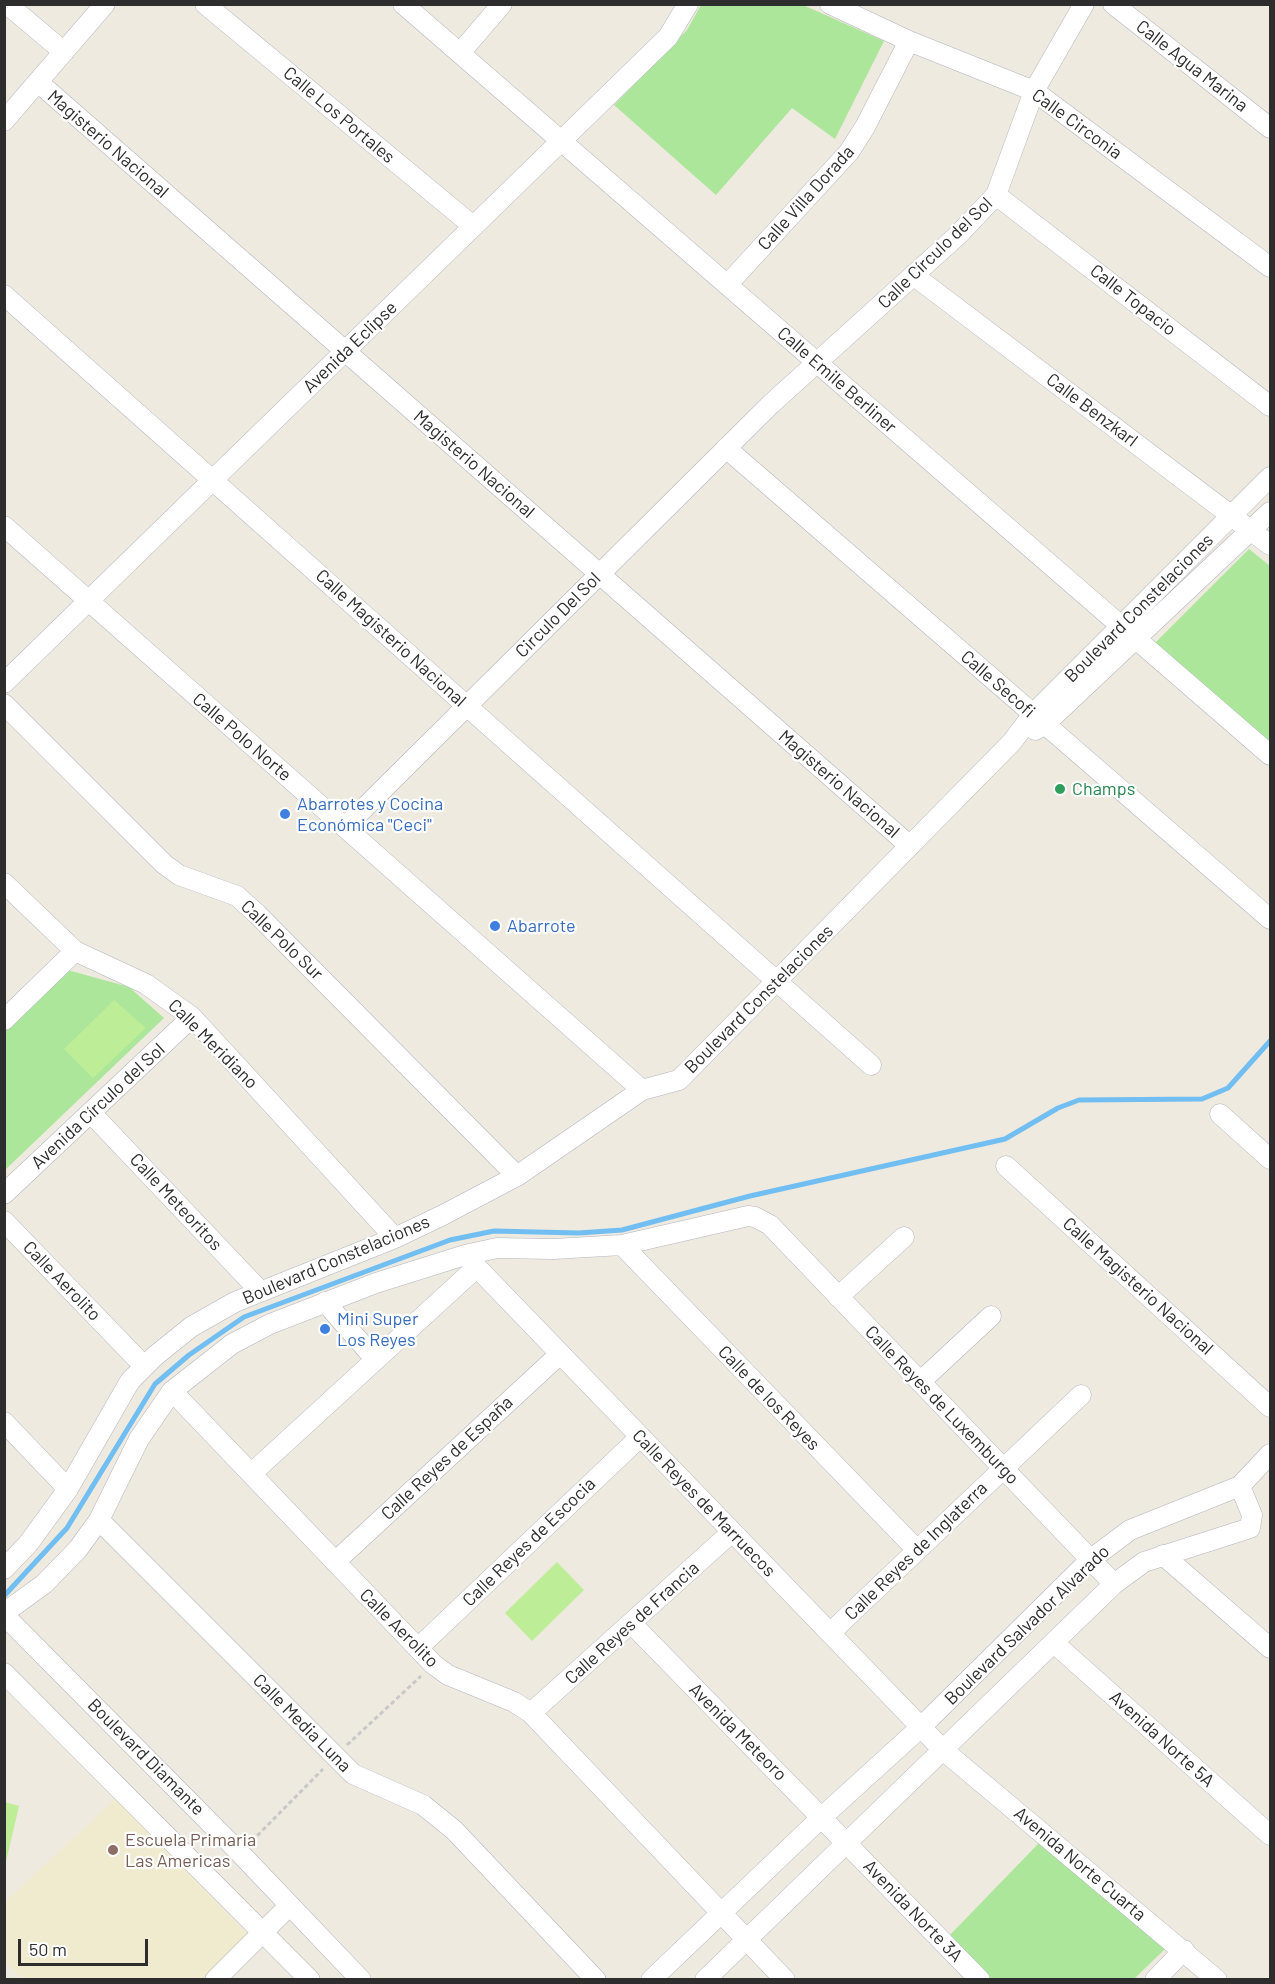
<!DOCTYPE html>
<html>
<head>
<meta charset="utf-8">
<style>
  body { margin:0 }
  #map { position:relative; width:1275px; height:1984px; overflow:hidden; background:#eeeadf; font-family:Barlow,sans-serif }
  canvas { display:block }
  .frame { position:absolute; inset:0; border:6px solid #2d2d2d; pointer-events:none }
  .scale { position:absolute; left:18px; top:1939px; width:130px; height:27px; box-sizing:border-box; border:3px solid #2d2d2d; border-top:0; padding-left:8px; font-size:18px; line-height:21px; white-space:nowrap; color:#2d2d2d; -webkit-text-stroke:4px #fff; paint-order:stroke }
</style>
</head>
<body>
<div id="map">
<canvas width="1275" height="1984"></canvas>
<div class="frame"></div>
<div class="scale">50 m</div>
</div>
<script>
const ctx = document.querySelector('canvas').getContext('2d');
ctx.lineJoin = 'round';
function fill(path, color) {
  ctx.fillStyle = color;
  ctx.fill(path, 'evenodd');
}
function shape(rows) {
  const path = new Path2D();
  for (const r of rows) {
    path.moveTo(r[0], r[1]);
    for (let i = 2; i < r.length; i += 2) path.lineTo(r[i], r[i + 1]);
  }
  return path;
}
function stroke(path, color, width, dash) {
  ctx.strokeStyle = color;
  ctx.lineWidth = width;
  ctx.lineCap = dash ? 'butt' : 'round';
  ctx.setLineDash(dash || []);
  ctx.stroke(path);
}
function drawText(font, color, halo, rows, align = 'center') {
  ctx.font = font + ' Barlow,sans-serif';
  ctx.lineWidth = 4.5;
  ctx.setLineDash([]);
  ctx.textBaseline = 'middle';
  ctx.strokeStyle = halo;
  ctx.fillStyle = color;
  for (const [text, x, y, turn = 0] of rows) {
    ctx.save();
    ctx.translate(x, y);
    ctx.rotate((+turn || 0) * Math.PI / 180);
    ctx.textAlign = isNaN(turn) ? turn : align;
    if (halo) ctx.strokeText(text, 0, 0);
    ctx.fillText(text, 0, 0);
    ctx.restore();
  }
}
fill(shape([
  [115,1799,249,1935,204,1979,22,1979,5,1961,5,1902]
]), '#f0eacf');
fill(shape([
  [701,5,803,5,884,41,835,139,792,108,716,195,614,105,687,30],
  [1249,549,1270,566,1270,745,1154,644],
  [64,969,129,987,164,1018,5,1170,5,1028],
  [1039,1843,1165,1949,1134,1979,990,1979,948,1937]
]), '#abe69b');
fill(shape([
  [114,1000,146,1028,93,1078,64,1049],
  [557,1562,584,1590,532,1641,505,1613],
  [5,1802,19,1806,5,1866,4,1802]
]), '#bded97');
stroke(shape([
  [4,1596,67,1528,155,1384,189,1355,244,1317,450,1240,494,1231,579,1233,622,1230,750,1196,1005,1139,1058,1108,1079,1100,1202,1099,1228,1088,1270,1041]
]), '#71bef2', 5);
const minor = shape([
  [7,4,64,52],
  [205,4,473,226],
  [403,4,1270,755],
  [830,4,909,41,1034,91,1270,267],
  [1113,4,1270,128],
  [460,53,502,4],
  [38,82,910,846],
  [4,121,105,4],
  [996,195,1270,406],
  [913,275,1270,545],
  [727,285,849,152,865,127,909,41],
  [4,295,871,1065],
  [726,448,1270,919],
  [4,526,642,1090],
  [4,683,668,37,688,4],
  [4,704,164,864,179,875,237,896,257,914,517,1176],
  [1035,730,1044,725,1270,512],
  [345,827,771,404,958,235,996,195,1034,91,1084,4],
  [4,883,75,951,146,984,192,1017,395,1238],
  [4,1020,75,951],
  [92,1114,260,1291],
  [1220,1114,1270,1159],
  [1006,1166,1270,1407],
  [4,1194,192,1017],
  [4,1221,144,1366],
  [622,1245,917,1550],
  [465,1255,943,1750,1217,1980],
  [838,1297,904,1237],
  [325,1302,375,1359],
  [920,1382,991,1316],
  [172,1391,433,1664,448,1675,514,1702,531,1713,785,1980],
  [4,1422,68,1489],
  [252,1473,477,1267],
  [99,1520,353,1774,423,1805,454,1830,596,1980],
  [1163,1555,1270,1648],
  [335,1562,560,1354],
  [4,1569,28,1544,68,1489,130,1381,155,1356,191,1327,235,1302,395,1238,443,1215,517,1176,642,1090,679,1080,1012,742,1033,714,1270,477],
  [4,1613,44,1584,78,1549,99,1520,139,1439,172,1391,232,1344,270,1324,376,1283,465,1255,497,1248,554,1249,622,1245,748,1216,755,1217,770,1225,1114,1584],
  [4,1615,240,1853,361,1980],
  [631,1623,980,1980],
  [830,1633,1081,1395],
  [1054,1643,1270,1835],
  [418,1648,640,1437],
  [4,1673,310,1980],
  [531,1713,732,1532],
  [215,1980,289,1906],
  [651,1980,822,1817,921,1727,1090,1560,1130,1530,1240,1486,1270,1454],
  [705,1980,1114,1584,1144,1562,1250,1528,1252,1515,1240,1486],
  [1155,1980,1184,1950]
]);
stroke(minor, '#b3b3c0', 21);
stroke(shape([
  [347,1745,421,1676],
  [252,1841,323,1769]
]), '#c8c8c8', 3, [4.5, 3]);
stroke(minor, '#fff', 20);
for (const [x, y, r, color] of [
  [1060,789,6,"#2e9e5b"],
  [285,814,6,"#3f7fe0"],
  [495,926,6,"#3f7fe0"],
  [325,1329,6,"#3f7fe0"],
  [113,1850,6,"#8d6e63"]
]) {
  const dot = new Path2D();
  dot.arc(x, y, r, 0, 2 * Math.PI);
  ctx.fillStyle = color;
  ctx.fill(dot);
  stroke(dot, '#fff', 2);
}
drawText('18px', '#2d2d2d', '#fff', [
  ["Calle Agua Marina",1192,66,38],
  ["Calle Los Portales",339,115,40],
  ["Calle Circonia",1077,124,36],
  ["Magisterio Nacional",108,144,41],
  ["Calle Villa Dorada",806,198,-48],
  ["Calle Círculo del Sol",935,253,-44],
  ["Calle Topacio",1133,300,38],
  ["Avenida Eclipse",350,347,-44],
  ["Calle Emile Berliner",837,380,41],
  ["Calle Benzkarl",1092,410,37],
  ["Magisterio Nacional",474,464,41],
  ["Boulevard Constelaciones",1139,608,-45],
  ["Circulo Del Sol",558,615,-45],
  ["Calle Magisterio Nacional",391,638,42],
  ["Calle Secofi",998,684,41],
  ["Calle Polo Norte",242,737,41],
  ["Magisterio Nacional",839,784,41],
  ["Calle Polo Sur",282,940,44],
  ["Boulevard Constelaciones",759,999,-45],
  ["Calle Meridiano",213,1044,45],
  ["Avenida Círculo del Sol",98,1106,-43],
  ["Calle Meteoritos",176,1202,47],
  ["Boulevard Constelaciones",336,1260,-23],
  ["Calle Aerolito",62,1281,46],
  ["Calle Magisterio Nacional",1138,1286,42],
  ["Calle de los Reyes",769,1398,46],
  ["Calle Reyes de Luxemburgo",942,1405,46],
  ["Calle Reyes de España",447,1458,-43],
  ["Calle Reyes de Marruecos",704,1503,46],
  ["Calle Reyes de Escocia",529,1542,-44],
  ["Calle Reyes de Inglaterra",916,1551,-44],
  ["Calle Reyes de Francia",632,1623,-42],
  ["Boulevard Salvador Alvarado",1027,1625,-44],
  ["Calle Aerolito",399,1628,45],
  ["Calle Media Luna",302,1723,45],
  ["Avenida Meteoro",738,1732,45],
  ["Avenida Norte 5A",1162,1739,42],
  ["Boulevard Diamante",146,1757,45],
  ["Avenida Norte Cuarta",1080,1864,40],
  ["Avenida Norte 3A",913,1911,46]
]);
drawText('18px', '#27864d', '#fff', [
  ["Champs",1072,789]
], 'left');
drawText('18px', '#366cbe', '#fff', [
  ["Abarrotes y Cocina",297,804],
  ["Económica ''Ceci''",297,825],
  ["Abarrote",507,926],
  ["Mini Super",337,1319],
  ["Los Reyes",337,1340]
], 'left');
drawText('18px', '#785e54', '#fff', [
  ["Escuela Primaria",125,1840],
  ["Las Americas",125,1861]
], 'left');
</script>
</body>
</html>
